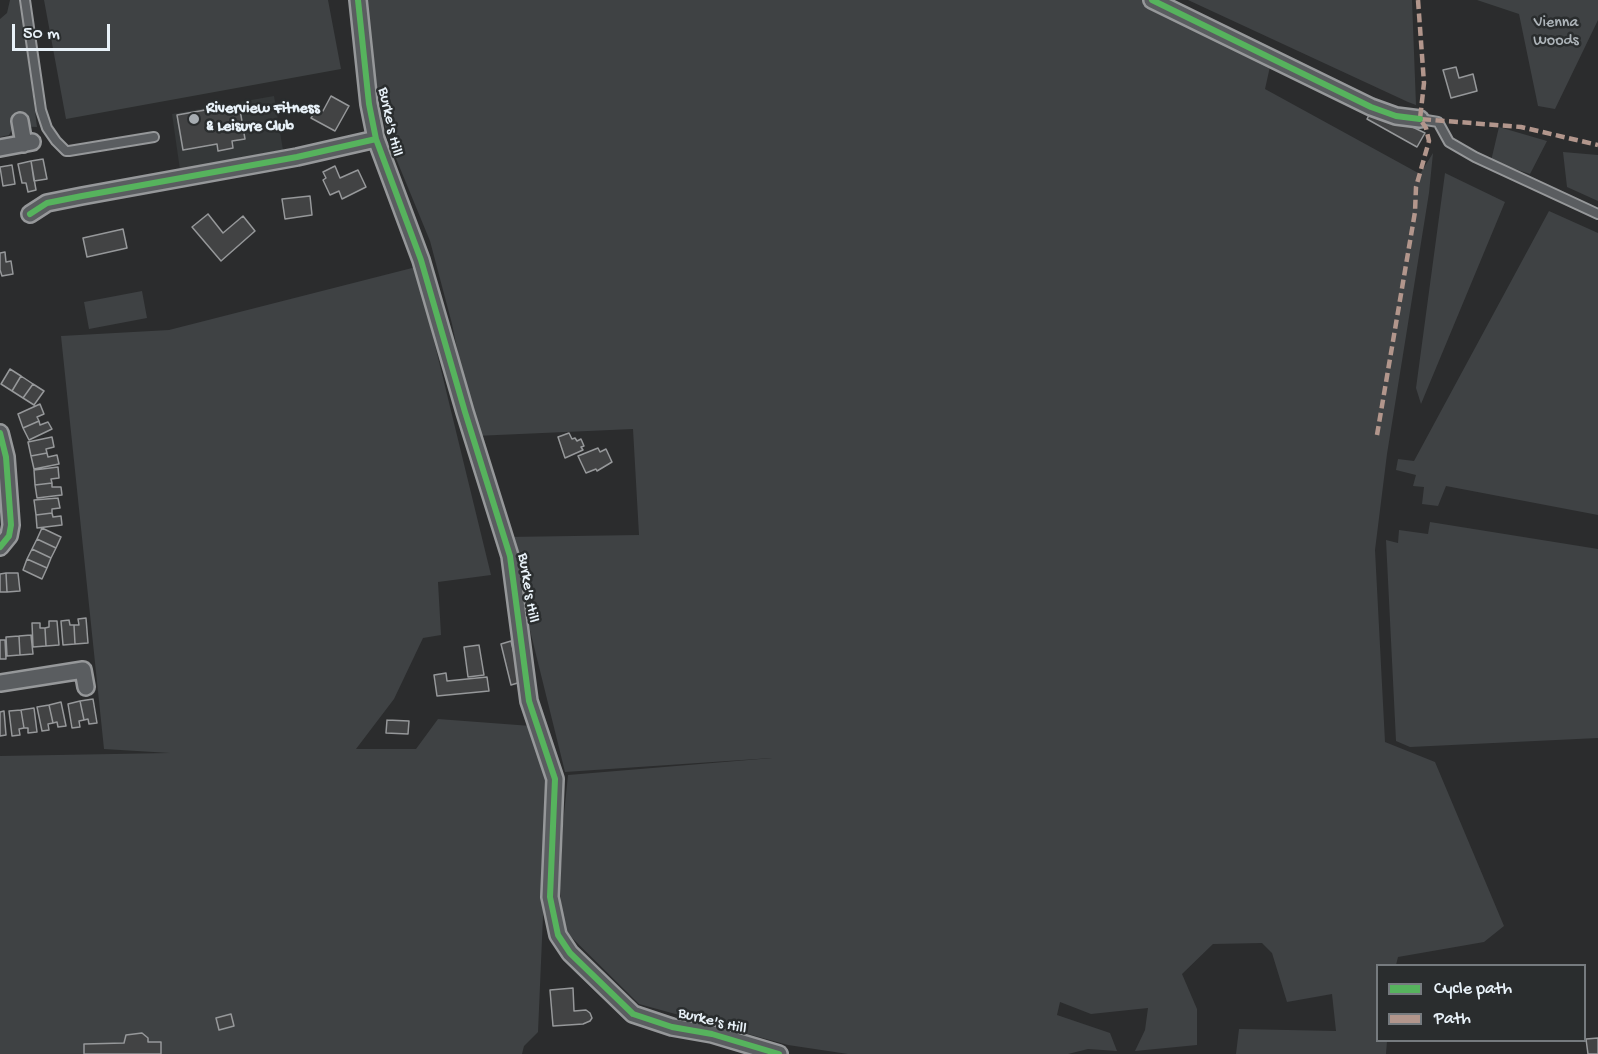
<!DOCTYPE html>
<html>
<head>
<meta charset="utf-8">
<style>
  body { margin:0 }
  #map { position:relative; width:1598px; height:1054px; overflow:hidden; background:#2b2c2d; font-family:"Gochi Hand",sans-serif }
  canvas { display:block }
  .legend { position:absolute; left:1376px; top:964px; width:210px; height:78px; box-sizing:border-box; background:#2a2d2e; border:2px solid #767b7f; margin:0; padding:8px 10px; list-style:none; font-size:18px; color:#e8f1f8 }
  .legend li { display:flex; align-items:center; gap:12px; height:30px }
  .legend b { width:30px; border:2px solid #767b7f }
  .scale { position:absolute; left:12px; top:24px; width:98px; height:27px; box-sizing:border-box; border:3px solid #e8f1f8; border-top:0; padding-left:8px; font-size:18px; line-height:21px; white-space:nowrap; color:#e8f1f8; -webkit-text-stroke:4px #2a2d2e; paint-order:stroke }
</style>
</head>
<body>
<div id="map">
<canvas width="1598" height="1054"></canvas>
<ul class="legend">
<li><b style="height:8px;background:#56b35d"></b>Cycle path</li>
<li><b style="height:8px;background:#b2968c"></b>Path</li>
</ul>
<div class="scale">50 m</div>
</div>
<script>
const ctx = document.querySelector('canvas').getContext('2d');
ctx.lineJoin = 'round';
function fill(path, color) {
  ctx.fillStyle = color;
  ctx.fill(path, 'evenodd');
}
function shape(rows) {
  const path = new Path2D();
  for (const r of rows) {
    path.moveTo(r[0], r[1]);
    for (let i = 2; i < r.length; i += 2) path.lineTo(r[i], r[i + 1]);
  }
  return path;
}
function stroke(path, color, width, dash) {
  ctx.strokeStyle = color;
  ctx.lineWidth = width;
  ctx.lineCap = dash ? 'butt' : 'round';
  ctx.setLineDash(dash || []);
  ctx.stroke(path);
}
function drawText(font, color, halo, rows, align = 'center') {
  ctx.font = font + ' "Gochi Hand",sans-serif';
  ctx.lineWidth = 5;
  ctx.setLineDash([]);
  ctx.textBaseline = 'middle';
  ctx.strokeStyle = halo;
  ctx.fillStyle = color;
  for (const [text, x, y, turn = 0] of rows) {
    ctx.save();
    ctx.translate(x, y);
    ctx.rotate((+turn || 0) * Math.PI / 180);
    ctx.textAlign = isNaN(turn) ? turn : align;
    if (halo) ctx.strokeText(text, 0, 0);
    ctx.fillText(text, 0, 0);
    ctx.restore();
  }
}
fill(shape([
  [274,96,284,156,180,170,172,114]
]), '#353839');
fill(shape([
  [10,0,21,0,37,127,14,126,9,135,0,137,0,19,7,13],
  [44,0,328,0,341,69,66,119],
  [366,0,1147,0,1271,62,1265,89,1420,174,1433,153,1429,193,1387,454,1375,550,1385,742,1435,762,1504,926,1484,942,1398,957,1396,965,1378,966,1378,1040,1387,1041,1386,1054,1236,1054,1239,1029,1336,1031,1332,994,1287,1002,1272,953,1262,943,1213,944,1182,974,1197,1009,1197,1045,1135,1051,1145,1030,1148,1008,1091,1014,1060,1002,1057,1015,1110,1033,1117,1051,1088,1049,1068,1054,848,1054,788,1045,639,1004,563,929,560,888,563,824,568,775,772,758,565,772,507,537,639,535,633,429,475,436,452,324,430,241,388,139,376,86],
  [1188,0,1412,0,1416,105,1408,102],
  [1477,0,1598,0,1598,20,1555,109,1538,106,1519,14],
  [1499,127,1547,141,1530,174,1491,161],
  [1563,152,1598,155,1598,201,1567,187],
  [1445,173,1505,202,1421,404,1416,388],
  [1549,211,1598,233,1598,515,1446,486,1438,506,1422,504,1424,487,1413,486,1416,475,1396,470,1398,459,1414,461],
  [416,267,491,575,438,582,441,635,423,638,394,699,356,749,416,749,438,719,531,726,549,777,538,1032,524,1046,522,1054,0,1054,0,756,170,753,104,749,61,336,169,330],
  [142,291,147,318,89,329,84,302],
  [1430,522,1598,549,1598,738,1410,747,1396,741,1386,540,1398,543,1399,530,1428,534]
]), '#3f4244');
const building = shape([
  [1456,67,1459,78,1473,74,1477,91,1451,98,1443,70,1456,67],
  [331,96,349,106,335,131,311,118,317,108,323,111,331,96],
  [239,104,245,139,232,141,233,148,218,151,217,144,183,150,177,115,239,104],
  [1373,108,1425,133,1417,147,1367,119,1373,108],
  [43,159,47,179,34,181,31,161,43,159],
  [31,161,36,190,28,192,26,183,22,183,18,164,31,161],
  [12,165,15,184,3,186,0,167,12,165],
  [335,166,340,178,358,170,366,187,342,199,339,191,330,195,323,180,326,178,323,172,335,166],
  [310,196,312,215,285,219,282,199,310,196],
  [208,214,223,233,243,216,255,231,221,261,192,227,208,214],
  [123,229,127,248,87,257,83,238,123,229],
  [5,252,6,262,11,261,13,274,2,276,0,270,0,253,5,252],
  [10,369,21,376,12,391,1,384,10,369],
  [21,376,33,384,23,398,12,391,21,376],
  [33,384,44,391,34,405,23,398,33,384],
  [40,404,44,414,37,417,39,421,23,428,18,414,40,404],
  [39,421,40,425,48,422,52,429,29,440,23,428,39,421],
  [569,433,572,439,575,438,577,441,581,439,584,446,581,447,583,450,565,458,558,437,569,433],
  [52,437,54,447,46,449,47,453,31,456,28,442,52,437],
  [598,448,600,452,606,449,612,462,597,471,596,469,586,473,578,456,598,448],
  [47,453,48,457,57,455,59,464,34,469,31,456,47,453],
  [58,467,59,478,51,479,52,483,35,485,34,470,58,467],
  [52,483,52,487,61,487,62,495,37,498,35,485,52,483],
  [58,498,60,508,52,509,52,513,36,515,34,500,58,498],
  [52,513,53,517,61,516,62,525,37,528,36,515,52,513],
  [42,528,61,537,56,548,37,539,42,528],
  [37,539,56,548,51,558,32,549,37,539],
  [32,549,51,558,47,568,27,559,32,549],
  [27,559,47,568,42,579,23,570,27,559],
  [6,573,18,573,20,591,7,592,6,573],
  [6,573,7,592,0,592,0,574,6,573],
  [86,618,88,643,75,644,74,625,79,625,78,619,86,618],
  [69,620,70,625,74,625,75,644,63,645,61,621,69,620],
  [49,621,57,621,59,645,46,646,45,628,49,627,49,621],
  [32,623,40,623,40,628,45,628,46,646,33,647,32,623],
  [31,635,33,654,20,655,19,636,31,635],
  [19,636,20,655,7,656,6,637,19,636],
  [0,640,5,640,6,659,0,659,0,640],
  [511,641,521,682,511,685,501,644,511,641],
  [479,645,484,675,468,677,464,647,479,645],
  [446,673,447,681,487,677,489,691,437,696,434,675,446,673],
  [93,699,97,723,89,724,88,719,84,720,80,701,93,699],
  [80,701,84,720,79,721,80,727,72,728,68,704,80,701],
  [61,702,66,726,58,727,57,722,53,723,49,705,61,702],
  [49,705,53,723,48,724,49,730,42,731,37,707,49,705],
  [34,708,37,732,28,733,28,728,24,728,21,710,34,708],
  [21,710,24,728,19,729,20,735,12,736,9,711,21,710],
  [4,711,6,735,0,736,0,712,4,711],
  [387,720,409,721,408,734,386,733,387,720],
  [573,988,574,1011,586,1010,590,1013,592,1018,590,1021,583,1024,553,1026,550,990,573,988],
  [231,1014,234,1026,219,1030,216,1018,231,1014],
  [142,1033,148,1038,148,1042,161,1042,161,1054,84,1054,84,1044,124,1043,126,1035,142,1033],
  [1598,1038,1598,1054,1588,1054,1586,1039,1598,1038]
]);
fill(building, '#424344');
stroke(building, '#96989a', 1.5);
const service = shape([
  [25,0,41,110,47,128,56,141,66,151,69,151,154,137],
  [1420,119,1438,122,1449,142,1475,157,1598,214]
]);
const minor = shape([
  [358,0,369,104,376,139,421,260,465,412,510,556,529,701,555,779,550,897,558,935,570,953,633,1014,672,1027,712,1034,779,1054],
  [1152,0,1371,107,1396,116,1420,119],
  [20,121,24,144],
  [0,148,32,142],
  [30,214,47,203,82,196,297,157,376,139],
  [0,433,6,457,11,525,9,536,0,547],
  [0,683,83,670,86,687]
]);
stroke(service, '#96989a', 12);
stroke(minor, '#96989a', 20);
stroke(service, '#5a5d60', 8);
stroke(minor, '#5a5d60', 15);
stroke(shape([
  [1418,0,1424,83,1420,119,1521,127,1598,145],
  [1377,435,1415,212,1416,187,1429,141,1426,128,1420,119]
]), '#b2968c', 4.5, [9, 4.5]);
stroke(shape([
  [358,0,369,104,376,139,421,260,465,412,510,556,529,701,555,779,550,897,558,935,570,953,633,1014,672,1027,712,1034,779,1054],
  [1152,0,1371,107,1396,116,1420,119],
  [30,214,47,203,82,196,297,157,376,139],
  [0,433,6,457,11,525,9,536,0,547]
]), '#56b35d', 6);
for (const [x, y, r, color] of [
  [194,119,6,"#a6acb1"]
]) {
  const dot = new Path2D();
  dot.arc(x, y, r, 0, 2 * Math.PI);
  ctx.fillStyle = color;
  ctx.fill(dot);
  stroke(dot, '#2a2d2e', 2);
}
drawText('16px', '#aeb5ba', '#2a2d2e', [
  ["Vienna",1556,24],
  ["Woods",1556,42]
]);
drawText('bold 16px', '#e8f1f8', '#2a2d2e', [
  ["Riverview Fitness",206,110],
  ["& Leisure Club",206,128]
], 'left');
drawText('16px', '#e8f1f8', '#2a2d2e', [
  ["Burke's Hill",389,122,78],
  ["Burke's Hill",527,588,81],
  ["Burke's Hill",712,1022,14]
]);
</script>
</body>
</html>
